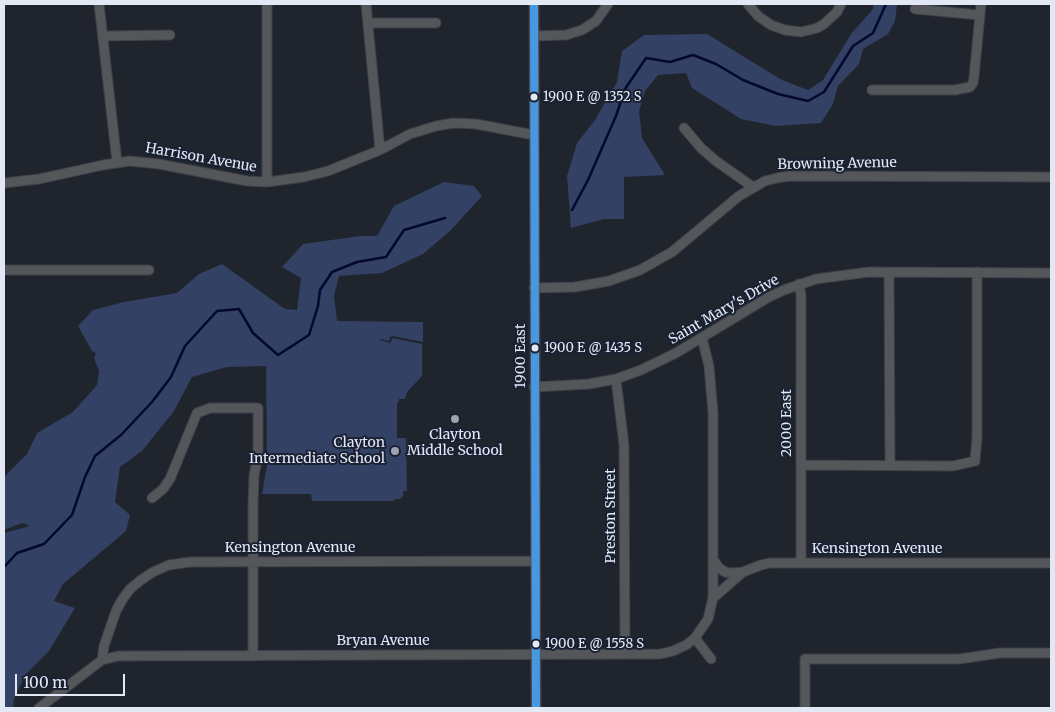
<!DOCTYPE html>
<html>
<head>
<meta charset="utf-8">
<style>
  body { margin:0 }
  #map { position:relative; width:1055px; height:712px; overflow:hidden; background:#20242d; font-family:Merriweather,serif }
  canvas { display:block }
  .frame { position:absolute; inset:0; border:5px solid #e2e8f4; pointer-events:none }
  .scale { position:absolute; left:15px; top:674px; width:110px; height:22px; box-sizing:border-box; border:2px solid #e2e8f4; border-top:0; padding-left:6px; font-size:15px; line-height:18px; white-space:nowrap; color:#e2e8f4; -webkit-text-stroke:4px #1a2133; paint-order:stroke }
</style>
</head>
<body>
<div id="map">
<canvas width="1055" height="712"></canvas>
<div class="frame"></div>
<div class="scale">100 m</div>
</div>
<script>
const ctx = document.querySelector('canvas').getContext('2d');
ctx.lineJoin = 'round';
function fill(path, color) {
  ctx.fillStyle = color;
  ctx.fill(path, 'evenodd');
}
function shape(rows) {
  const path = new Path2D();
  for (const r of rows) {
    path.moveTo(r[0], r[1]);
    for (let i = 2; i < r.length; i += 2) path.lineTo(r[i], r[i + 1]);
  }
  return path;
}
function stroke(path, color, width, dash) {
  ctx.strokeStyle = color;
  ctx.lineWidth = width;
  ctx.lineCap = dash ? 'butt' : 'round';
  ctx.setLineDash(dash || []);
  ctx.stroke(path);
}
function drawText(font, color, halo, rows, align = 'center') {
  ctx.font = font + ' Merriweather,serif';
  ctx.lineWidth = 4;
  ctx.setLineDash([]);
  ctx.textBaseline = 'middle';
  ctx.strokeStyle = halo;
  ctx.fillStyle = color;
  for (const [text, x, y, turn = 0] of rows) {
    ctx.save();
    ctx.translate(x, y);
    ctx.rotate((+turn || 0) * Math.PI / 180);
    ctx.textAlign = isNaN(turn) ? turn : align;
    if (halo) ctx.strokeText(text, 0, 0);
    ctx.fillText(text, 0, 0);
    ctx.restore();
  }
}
fill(shape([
  [874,4,897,4,895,21,888,34,863,49,859,64,838,86,833,104,821,123,776,126,741,119,692,88,686,73,658,75,645,91,639,111,642,138,665,175,624,177,624,219,604,219,571,228,567,176,577,143,595,120,617,82,622,51,644,35,707,34,782,80,808,90,823,80,851,34,873,9],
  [444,182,474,186,482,196,450,231,423,254,382,273,339,276,334,296,337,321,423,322,423,342,393,336,390,337,389,341,380,339,379,340,390,343,393,338,422,344,422,376,407,392,405,399,399,399,398,403,397,403,397,438,406,438,407,491,403,491,403,496,400,499,394,499,394,501,312,501,311,494,262,494,267,465,266,366,227,367,192,377,174,411,142,451,120,467,115,502,130,515,126,531,63,584,54,601,75,608,49,651,25,675,14,699,13,708,4,708,4,533,30,526,22,523,4,530,4,477,27,454,37,433,73,412,97,385,99,371,94,358,96,353,92,351,78,326,93,310,124,302,177,293,199,274,222,264,285,309,297,310,301,278,282,267,303,244,360,236,377,236,394,206]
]), '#324164');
stroke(shape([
  [572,210,588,180,616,116,625,89,646,58,670,62,693,55,716,64,743,80,778,94,808,101,824,92,853,46,873,33,886,4],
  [4,567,17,553,44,544,72,515,85,477,95,456,121,435,152,402,171,377,185,346,217,311,239,309,253,333,278,355,309,335,318,306,320,290,332,272,357,262,386,257,404,230,445,218]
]), '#04082f', 2.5);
const minor = shape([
  [99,4,117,162],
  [366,4,380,150],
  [534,4,536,708],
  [748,4,758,16,771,25,785,30,801,32,817,28,824,24,837,12,841,4],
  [915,9,980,15],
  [368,23,436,23],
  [103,36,170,35],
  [534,36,566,35,582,30,596,21,608,4],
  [872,90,955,90,970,87,973,83,974,77,981,4],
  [684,128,701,148,716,161,753,187],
  [267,182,267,4],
  [4,183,39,179,103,165,130,161,159,164,247,181,267,182,304,177,328,171,380,150,410,134,436,126,454,123,476,124,534,135],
  [4,270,149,270],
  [889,272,890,465],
  [799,284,801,295,801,562],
  [534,288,575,287,609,281,640,270,672,252,739,196,765,181,777,178,790,176,1051,177],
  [616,379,624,445,625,654],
  [534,387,589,384,616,379,641,370,676,353,769,297,784,290,816,279,869,272,1051,273],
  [801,465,953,466,975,461,977,438,977,272],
  [152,498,163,489,170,479,197,413,210,408,258,408,258,456,254,475,253,506,253,656],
  [713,559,718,567,725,572,732,573,743,572],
  [713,598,743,572,761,565,770,563,1051,563],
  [695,638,711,659],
  [102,660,104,646,116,611,122,600,130,589,141,580,153,572,169,565,190,562,535,561],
  [39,708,102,660,118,656,660,654,673,651,686,645,695,638,708,619,713,598,713,413,709,366,702,338],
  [805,708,805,659,959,659,1000,653,1051,653]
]);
stroke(minor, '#3c4048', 11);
stroke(minor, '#54565a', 9);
stroke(shape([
  [534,4,536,708]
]), '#4699e1', 8);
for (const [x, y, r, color] of [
  [534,97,4.5,"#e2e8f4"],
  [535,348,4.5,"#e2e8f4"],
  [455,419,5,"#9ea3ae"],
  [395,451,5,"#9ea3ae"],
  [536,644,4.5,"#e2e8f4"]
]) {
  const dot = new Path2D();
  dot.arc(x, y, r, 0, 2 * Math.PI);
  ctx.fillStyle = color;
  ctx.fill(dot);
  stroke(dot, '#1a2133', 2);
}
drawText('13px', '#e2e8f4', '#1a2133', [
  ["1900 E @ 1352 S",543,97],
  ["1900 E @ 1435 S",544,348],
  ["1900 E @ 1558 S",545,644]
], 'left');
drawText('14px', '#e2e8f4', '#1a2133', [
  ["Harrison Avenue",201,158,10],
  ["Browning Avenue",837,164,-1],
  ["Saint Mary's Drive",724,310,-30],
  ["1900 East",521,356,-90],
  ["2000 East",787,423,-90],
  ["Preston Street",611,516,-90],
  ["Kensington Avenue",290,548],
  ["Kensington Avenue",877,549],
  ["Bryan Avenue",383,641]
]);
drawText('14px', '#e2e8f4', '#1a2133', [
  ["Clayton",455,435],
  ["Middle School",455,451],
  ["Clayton",385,443,"right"],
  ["Intermediate School",385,459,"right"]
]);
</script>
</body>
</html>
